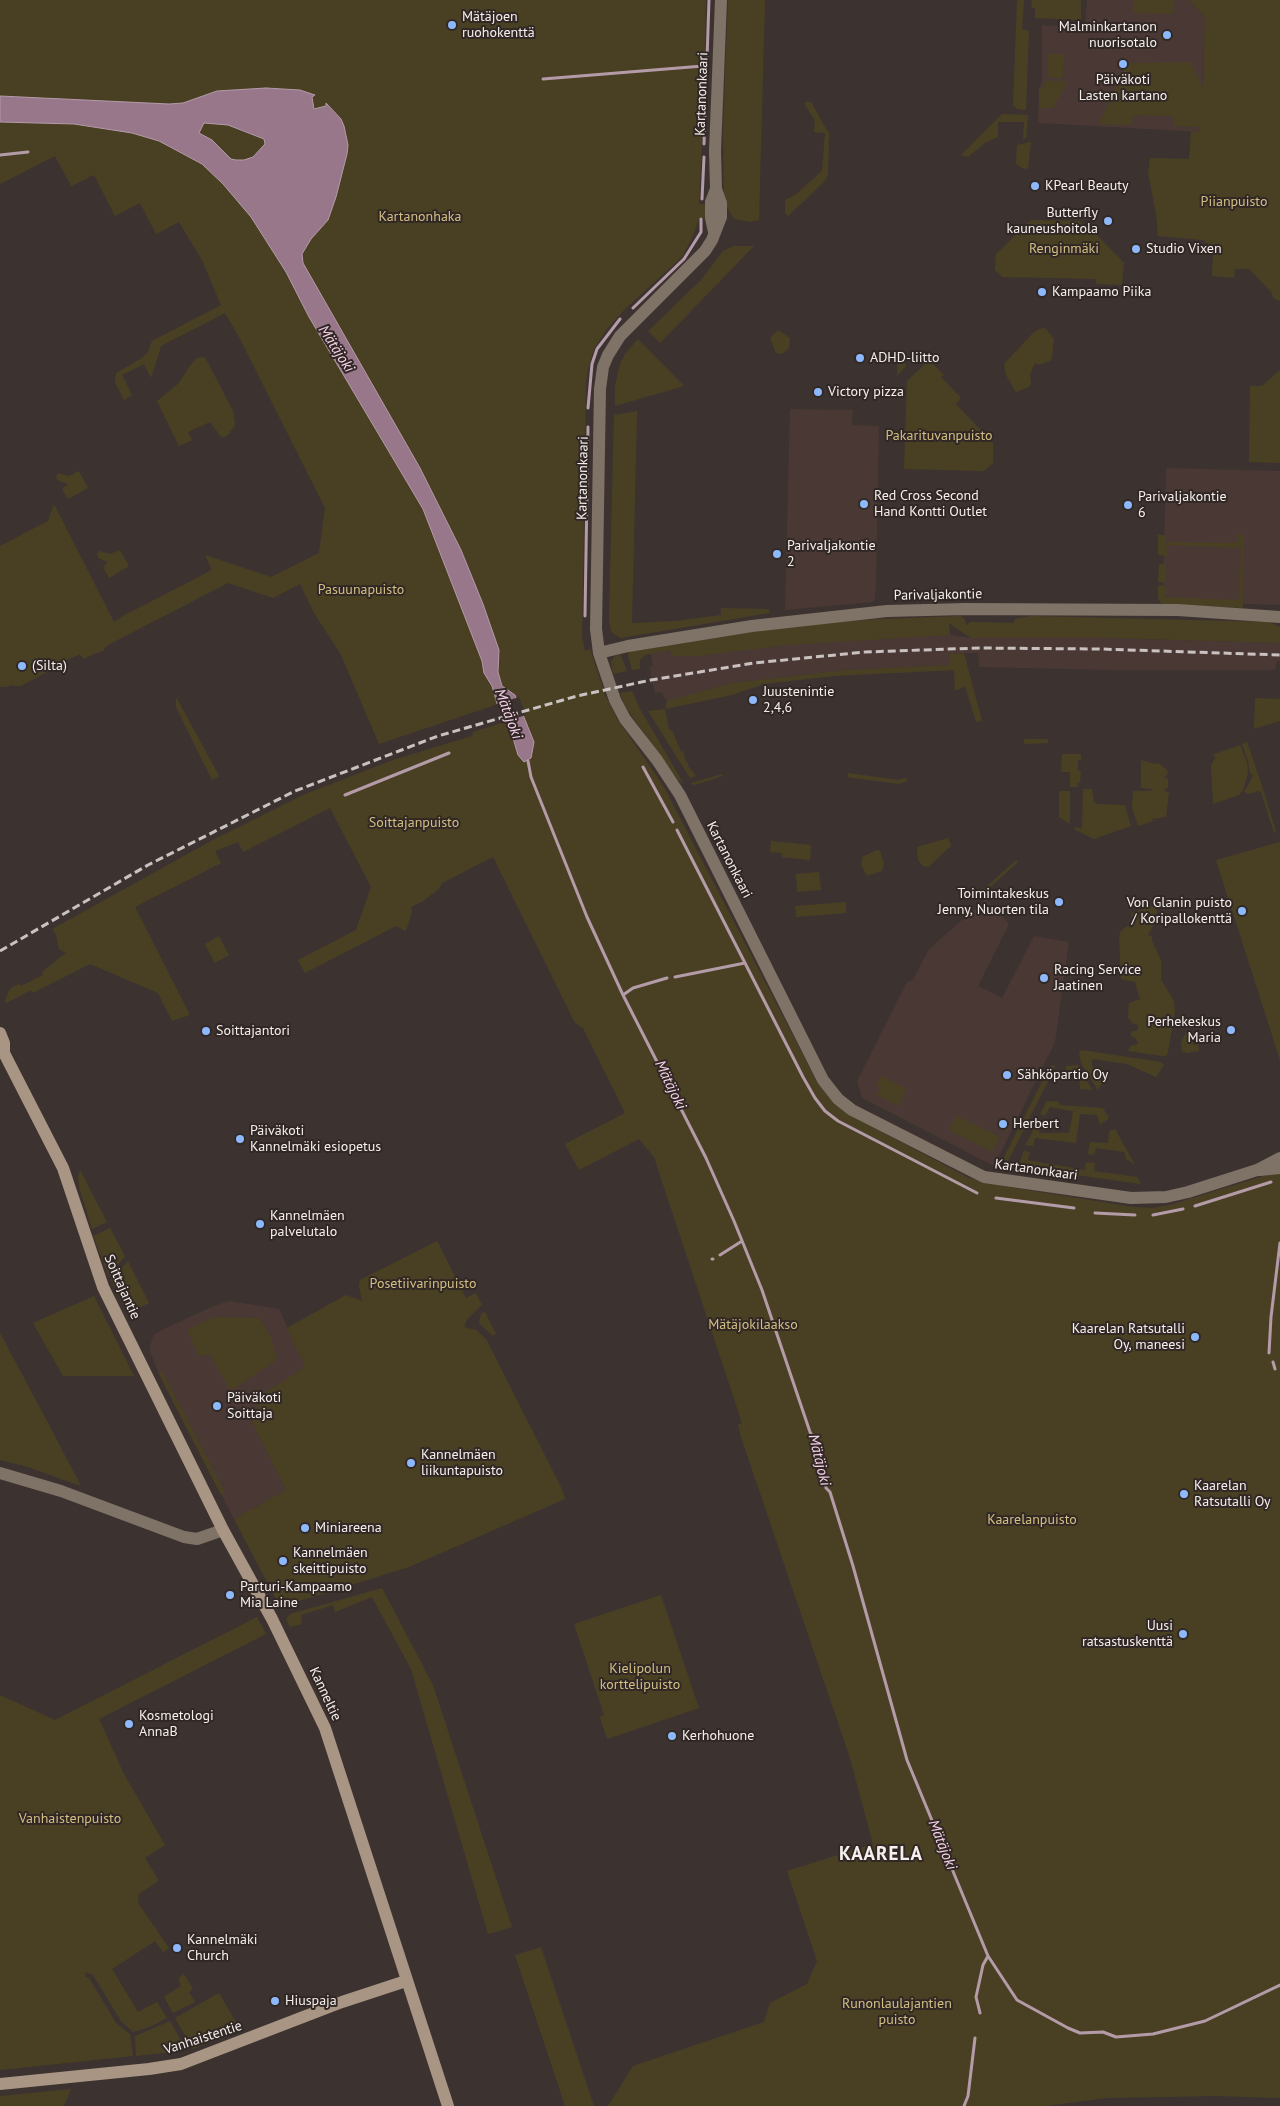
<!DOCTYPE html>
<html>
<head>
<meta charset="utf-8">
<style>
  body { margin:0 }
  canvas { display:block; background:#3c322f }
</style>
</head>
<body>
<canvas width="1280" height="2106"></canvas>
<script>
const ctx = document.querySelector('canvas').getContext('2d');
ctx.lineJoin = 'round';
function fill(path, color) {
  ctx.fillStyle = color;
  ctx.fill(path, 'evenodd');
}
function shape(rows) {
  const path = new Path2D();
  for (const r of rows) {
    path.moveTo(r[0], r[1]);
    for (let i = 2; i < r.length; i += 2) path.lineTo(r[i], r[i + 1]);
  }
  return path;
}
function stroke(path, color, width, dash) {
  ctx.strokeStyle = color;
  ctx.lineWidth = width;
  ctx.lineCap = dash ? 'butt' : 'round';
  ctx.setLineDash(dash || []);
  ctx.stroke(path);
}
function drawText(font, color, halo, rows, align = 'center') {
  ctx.font = font + ' "PT Sans",sans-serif';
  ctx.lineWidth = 4;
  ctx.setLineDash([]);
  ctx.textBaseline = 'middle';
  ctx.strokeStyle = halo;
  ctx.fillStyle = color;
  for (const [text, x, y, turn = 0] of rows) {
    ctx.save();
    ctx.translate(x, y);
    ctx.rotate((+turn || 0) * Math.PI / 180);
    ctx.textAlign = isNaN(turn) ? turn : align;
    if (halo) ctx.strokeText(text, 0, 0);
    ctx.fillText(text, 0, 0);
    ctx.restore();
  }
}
fill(shape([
  [1087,0,1189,0,1205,17,1201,132,1038,123,1039,88,1042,81,1042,25,1085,29],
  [790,409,853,410,852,425,879,426,876,586,875,598,873,602,785,610],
  [1166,468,1280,471,1280,605,1172,602,1163,593],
  [949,623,950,635,971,638,1109,638,1280,643,1280,661,1277,661,1275,670,1109,670,979,667,978,653,964,653,951,654,951,665,845,670,731,683,667,701,661,692,655,693,649,667,653,666,651,653,742,639],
  [986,899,1009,924,978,986,1002,998,1034,936,1069,942,1055,1042,994,1166,862,1098,857,1081,907,982,913,980,929,949],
  [229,1301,279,1309,306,1367,266,1392,251,1420,286,1490,234,1519,159,1374,149,1349,154,1334,211,1307]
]), '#493833');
fill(shape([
  [0,0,706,0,705,60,702,68,703,121,699,204,708,205,708,217,699,219,691,240,682,257,625,309,607,329,594,349,588,369,586,383,582,637,585,651,590,649,605,695,618,720,664,787,818,1084,834,1103,859,1120,967,1177,984,1183,1133,1207,1153,1208,1173,1204,1280,1171,1280,2098,1216,2096,1107,2098,1046,2106,608,2106,633,2066,764,2022,770,2003,807,1984,817,1961,787,1871,873,1844,850,1758,741,1437,738,1425,742,1423,654,1157,639,1139,579,1170,565,1144,625,1113,583,1028,575,1023,493,857,442,883,439,889,423,901,411,907,412,911,406,931,396,926,305,973,298,960,356,930,371,887,330,808,243,852,238,842,215,851,221,863,135,907,190,1015,172,1021,158,993,90,964,33,993,31,990,6,1003,5,1001,8,992,12,987,20,984,21,986,43,975,42,972,66,953,59,949,56,935,53,930,54,928,211,841,303,795,393,760,472,736,473,732,524,716,516,698,379,744,341,655,314,613,300,584,273,598,228,583,106,646,104,650,83,659,80,654,67,660,65,666,55,671,54,669,49,671,21,686,12,686,13,684,6,687,0,687,0,546,48,521,54,504,114,622,123,616,212,570,205,555,271,577,319,553,325,508,238,335,225,313,161,346,151,378,144,364,122,375,132,395,124,400,115,382,116,373,142,358,148,352,152,341,221,305,202,260,179,222,156,234,140,203,115,216,94,175,71,186,55,156,0,184],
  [728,0,765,0,759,220,750,222,734,219,724,202,723,130],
  [1017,0,1024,0,1022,29,1029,31,1026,110,1017,109,1013,105],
  [1032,0,1081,0,1081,20,1035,18,1035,8,1031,7],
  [1133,0,1174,0,1173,14,1133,13],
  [1189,0,1280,0,1280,301,1273,298,1272,293,1249,269,1235,269,1234,278,1212,276,1213,248,1203,240,1158,236,1156,213,1148,173,1150,158,1189,159,1191,131,1200,132,1201,127,1174,126,1173,116,1133,115,1132,125,1099,124,1127,63,1190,62,1203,88,1205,17],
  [1048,54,1064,54,1063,78,1048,77],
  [1045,81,1068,81,1053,108,1039,108,1039,88,1044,88],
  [805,102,811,102,829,134,828,175,823,183,788,216,785,213,785,200,795,195,822,171,825,133,814,132,815,120,805,105],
  [1002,114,1028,115,1026,138,1023,139,1024,122,998,122,998,137,985,143,968,157,961,155],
  [1031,142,1028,169,1022,168,1016,164,1017,145],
  [1031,220,1079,221,1095,233,1124,263,1122,285,1096,284,1096,279,1002,277,995,270,996,254],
  [734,246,754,246,660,343,648,331,701,280,723,251],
  [1045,328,1054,339,1052,358,1050,361,1039,365,1035,363,1030,375,1031,384,1029,387,1016,392,1006,375,1004,364,1033,333,1039,329],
  [778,330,790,338,789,348,782,354,776,353,770,338],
  [638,339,684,386,615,406,615,386,620,364,625,354],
  [897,353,903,357,906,366,897,376,897,362,895,355],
  [203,357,206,359,233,411,235,425,228,435,222,438,210,422,188,432,192,440,179,446,157,401,178,384,192,363,197,358],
  [929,360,944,375,941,377,961,398,956,404,993,443,993,463,984,471,904,469,907,381],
  [1280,370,1280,463,1249,462,1250,386,1262,386],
  [637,411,632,623,675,621,721,615,721,608,769,609,769,613,621,638,611,632,609,619,614,415],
  [79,471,88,488,68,499,62,489,68,484,57,480,56,476,58,473,69,476],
  [1237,534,1244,535,1243,608,1162,604,1158,599,1158,585,1165,586,1165,597,1239,600,1241,548,1167,545,1167,556,1158,555,1158,535,1166,535,1166,542,1237,543],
  [120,550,129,566,109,578,103,567,108,562,98,558,97,554,99,551,110,554],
  [1159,564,1166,564,1165,582,1158,582],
  [961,616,965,620,966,625,971,622,1014,623,1015,619,1031,616,1269,622,1280,627,1280,643,1109,638,971,638,949,623,950,635,787,645,698,656,673,656,669,650,645,655,640,660,640,669,632,670,628,655,628,652,765,630,859,620],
  [964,653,982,721,976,722,965,686,955,691,954,670,834,676,764,684,732,695,665,709,669,730,672,730,681,752,683,751,686,762,688,762,688,766,696,776,690,778,648,711,665,709,667,701,731,683,845,670,950,665,950,654],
  [620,654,627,671,613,674,611,662,614,657],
  [632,691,640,709,684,784,678,780,626,708,620,693],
  [176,697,219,776,212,780,176,707],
  [1255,698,1280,699,1280,721,1254,729],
  [1024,739,1048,739,1048,743,1024,744],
  [1247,742,1263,789,1276,832,1274,833,1261,792,1258,791,1249,794,1244,792,1253,776,1250,773,1248,761,1242,744],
  [1240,745,1247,762,1248,773,1243,790,1239,795,1213,804,1211,765,1216,757,1212,755],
  [1062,754,1081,754,1081,760,1078,760,1078,771,1081,771,1080,783,1078,783,1078,787,1070,787,1070,772,1061,772],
  [1141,760,1154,764,1158,763,1166,769,1168,773,1164,778,1168,778,1168,788,1165,789,1165,792,1169,792,1166,817,1152,819,1153,821,1138,826,1132,808,1133,791,1151,791,1152,789,1141,788],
  [848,773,898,780,906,778,907,781,899,784,847,777],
  [722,774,723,776,694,785,691,783],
  [1083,789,1092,789,1094,802,1097,804,1125,805,1131,826,1094,839,1074,829,1075,827,1082,829],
  [1059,791,1070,791,1070,824,1059,817],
  [948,838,951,846,928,867,923,866,918,860,917,847],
  [771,841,811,845,810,860,782,857,782,853,770,852],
  [1280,842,1280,1060,1216,860],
  [877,850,880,851,884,863,882,871,867,876,861,865,862,857],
  [1016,860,1018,862,977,899,975,897],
  [819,872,821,890,797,892,796,874],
  [846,902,846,913,796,917,795,906],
  [1153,906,1157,911,1155,922,1148,935,1152,937,1152,941,1161,960,1161,980,1174,1001,1175,1012,1168,1052,1166,1056,1162,1056,1128,1051,1130,1046,1136,1045,1138,1043,1136,1039,1131,1036,1131,1031,1137,1031,1138,1025,1132,1023,1128,1017,1129,1003,1140,999,1135,982,1121,979,1119,936,1121,931,1127,926,1132,928,1131,913],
  [219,936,229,955,215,963,205,944],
  [1186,1032,1191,1033,1193,1045,1198,1044,1199,1051,1187,1053,1182,1051,1181,1043],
  [1082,1050,1161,1062,1164,1065,1156,1077,1127,1064,1092,1059,1092,1067,1106,1077,1098,1090,1081,1063,1079,1052],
  [1055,1065,1054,1069,1007,1163,1004,1163,1002,1161,1050,1066],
  [1078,1065,1092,1090,1080,1089,1079,1073,1066,1071,1066,1066],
  [881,1076,906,1089,898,1106,877,1095,881,1088,876,1085],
  [1047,1101,1059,1102,1059,1105,1103,1108,1109,1118,1100,1125,1097,1115,1080,1114,1076,1143,1035,1138,1033,1146,1025,1145,1036,1125,1040,1126,1039,1133,1069,1133,1073,1111,1050,1107,1045,1116,1040,1114],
  [956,1116,1000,1137,992,1152,949,1130],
  [1115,1129,1135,1165,1126,1159,1125,1152,1096,1148,1094,1155,1088,1154,1090,1142,1108,1143,1109,1131],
  [1024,1151,1030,1152,1028,1160,1085,1170,1086,1162,1095,1163,1094,1171,1137,1177,1141,1184,1018,1167],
  [80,1170,107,1222,92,1229,79,1187,78,1177],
  [110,1228,125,1256,109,1276,93,1236],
  [437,1241,466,1298,476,1293,482,1305,467,1319,464,1327,476,1330,486,1339,562,1489,565,1499,409,1567,280,1607,234,1519,286,1490,251,1420,266,1392,305,1367,287,1328,346,1295,362,1301,359,1286,360,1280],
  [128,1261,149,1303,131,1312,126,1311,111,1280],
  [94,1296,134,1376,63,1376,33,1323],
  [485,1312,496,1334,493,1336,479,1323,481,1314],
  [213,1317,259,1318,271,1337,277,1360,230,1391,210,1354,199,1356,187,1330],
  [0,1333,47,1421,81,1486,28,1467,0,1460],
  [163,1372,225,1493,221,1495,159,1374],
  [382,1588,433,1685,512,1927,488,1934,411,1669,372,1597,335,1612,333,1605,301,1615,302,1624,290,1627,286,1619,290,1614],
  [661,1595,699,1708,607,1739,600,1717,604,1715,574,1624],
  [257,1617,266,1634,99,1719,124,1774,165,1845,145,1858,158,1879,157,1882,139,1894,138,1903,169,1948,163,1952,155,1941,112,1969,138,2012,157,2002,167,2018,152,2026,133,2032,121,2021,93,1975,85,1972,85,1977,89,1978,116,2023,130,2034,133,2056,0,2070,0,1695,55,1720],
  [541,1947,594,2106,565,2106,515,1955],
  [184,1974,193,1989,189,1992,195,2002,173,2013,164,1997,181,1986,178,1979],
  [219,1993,240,2029,193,2049,175,2018],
  [170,2021,184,2046,181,2047,181,2051,136,2056,135,2036],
  [71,2089,64,2106,0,2106,0,2096]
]), '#494024');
const water = shape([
  [266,88,300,90,315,95,312,97,314,109,326,106,326,103,341,119,344,126,348,145,347,154,336,197,328,220,311,239,302,254,303,263,420,468,461,550,483,604,499,650,498,672,502,686,515,695,534,742,531,758,524,762,518,755,510,728,498,707,492,686,484,673,482,661,423,509,309,317,286,272,251,217,223,184,202,164,159,141,132,133,74,124,0,122,0,96,169,104,183,103,217,91,266,88],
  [204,123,228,125,264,139,265,144,253,157,244,160,236,160,231,159,212,140,199,133,204,123]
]);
fill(water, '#98778b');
stroke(water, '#b49ba8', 1);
fill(shape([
  [519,697,526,715,504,722,494,705]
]), '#3c322f');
stroke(shape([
  [543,79,703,66],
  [704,144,706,75,703,66,707,59,709,0],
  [0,155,28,152],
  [702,199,704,157],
  [633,308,684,259,701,232,701,219],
  [588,408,592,364,597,349,620,319],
  [585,616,588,427],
  [528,761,531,777,587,917,623,995,706,1158,734,1221,762,1290,810,1432,817,1444,822,1458,826,1488,830,1492,853,1566,907,1760,988,1956,1017,2000,1068,2028,1080,2033,1103,2032,1116,2037,1153,2034,1205,2021,1280,1985],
  [643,767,673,822],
  [345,795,449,753],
  [677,830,745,963],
  [675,977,745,963,803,1077,815,1098,825,1111,838,1121,977,1193],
  [623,995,633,988,667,978],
  [996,1198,1074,1208],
  [1195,1206,1271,1182],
  [1095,1213,1135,1215],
  [1153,1215,1183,1209],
  [720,1255,742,1241],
  [712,1259,713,1259],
  [1269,1353,1271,1317,1280,1243],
  [1273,1362,1275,1369],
  [980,2013,976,1997,983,1965,988,1956],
  [964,2106,968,2096,975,2038]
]), '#b49ba8', 3);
stroke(shape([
  [721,0,715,151,716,189,721,203,721,217,712,240,705,251,620,336,608,355,603,367,600,389,596,629,599,653,615,700,625,719,657,760,680,795,823,1080,838,1099,852,1110,984,1177,1131,1198,1166,1197,1188,1192,1257,1170,1280,1158],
  [714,232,711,218,711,202,716,189],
  [599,653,628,646,752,626,887,611,965,609,1178,610,1280,617],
  [1260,1170,1280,1168],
  [0,1473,61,1491,184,1537,197,1539,223,1530]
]), '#7f7267', 12);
stroke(shape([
  [0,1033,4,1043,4,1053],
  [0,1050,4,1053,63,1168,103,1287,223,1530,272,1619,325,1728,448,2106],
  [0,2084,149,2069,181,2064,342,2002,406,1981]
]), '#a99583', 12);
stroke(shape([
  [0,951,148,865,295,791,438,736,577,696,651,680,754,663,865,652,980,648,1100,649,1280,655]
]), '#c9c2c0', 3, [8, 4]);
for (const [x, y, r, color] of [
  [452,25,5,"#8db9fc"],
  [1167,35,5,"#8db9fc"],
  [1123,64,5,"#8db9fc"],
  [1035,186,5,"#8db9fc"],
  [1108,221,5,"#8db9fc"],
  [1136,249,5,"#8db9fc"],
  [1042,292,5,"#8db9fc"],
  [860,358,5,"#8db9fc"],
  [818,392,5,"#8db9fc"],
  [864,504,5,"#8db9fc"],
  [1128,505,5,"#8db9fc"],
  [777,554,5,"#8db9fc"],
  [22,666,5,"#8db9fc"],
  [753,700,5,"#8db9fc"],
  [1059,902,5,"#8db9fc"],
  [1242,911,5,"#8db9fc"],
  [1044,978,5,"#8db9fc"],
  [1231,1030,5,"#8db9fc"],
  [206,1031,5,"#8db9fc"],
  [1007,1075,5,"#8db9fc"],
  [1003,1124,5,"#8db9fc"],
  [240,1139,5,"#8db9fc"],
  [260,1224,5,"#8db9fc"],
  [1195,1337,5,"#8db9fc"],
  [217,1406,5,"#8db9fc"],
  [411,1463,5,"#8db9fc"],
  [1184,1494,5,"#8db9fc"],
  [305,1528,5,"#8db9fc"],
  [283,1561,5,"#8db9fc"],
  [230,1595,5,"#8db9fc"],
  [1183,1634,5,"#8db9fc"],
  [129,1724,5,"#8db9fc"],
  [672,1736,5,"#8db9fc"],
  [177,1948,5,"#8db9fc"],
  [275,2001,5,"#8db9fc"]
]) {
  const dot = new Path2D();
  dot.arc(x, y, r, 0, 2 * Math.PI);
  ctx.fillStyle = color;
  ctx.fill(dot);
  stroke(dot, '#312825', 2);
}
drawText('14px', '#f5efed', '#312825', [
  ["Mätäjoen",462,17],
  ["ruohokenttä",462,33],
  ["Malminkartanon",1157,27,"right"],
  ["nuorisotalo",1157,43,"right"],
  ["Päiväkoti",1123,80,"center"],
  ["Lasten kartano",1123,96,"center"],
  ["KPearl Beauty",1045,186],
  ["Butterfly",1098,213,"right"],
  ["kauneushoitola",1098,229,"right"],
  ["Studio Vixen",1146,249],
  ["Kampaamo Piika",1052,292],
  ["ADHD-liitto",870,358],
  ["Victory pizza",828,392],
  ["Red Cross Second",874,496],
  ["Hand Kontti Outlet",874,512],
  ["Parivaljakontie",1138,497],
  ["6",1138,513],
  ["Parivaljakontie",787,546],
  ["2",787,562],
  ["(Silta)",32,666],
  ["Juustenintie",763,692],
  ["2,4,6",763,708],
  ["Toimintakeskus",1049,894,"right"],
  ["Jenny, Nuorten tila",1049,910,"right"],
  ["Von Glanin puisto",1232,903,"right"],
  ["/ Koripallokenttä",1232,919,"right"],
  ["Racing Service",1054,970],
  ["Jaatinen",1054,986],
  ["Perhekeskus",1221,1022,"right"],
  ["Maria",1221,1038,"right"],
  ["Soittajantori",216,1031],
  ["Sähköpartio Oy",1017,1075],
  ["Herbert",1013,1124],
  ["Päiväkoti",250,1131],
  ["Kannelmäki esiopetus",250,1147],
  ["Kannelmäen",270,1216],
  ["palvelutalo",270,1232],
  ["Kaarelan Ratsutalli",1185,1329,"right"],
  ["Oy, maneesi",1185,1345,"right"],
  ["Päiväkoti",227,1398],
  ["Soittaja",227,1414],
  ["Kannelmäen",421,1455],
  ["liikuntapuisto",421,1471],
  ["Kaarelan",1194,1486],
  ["Ratsutalli Oy",1194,1502],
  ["Miniareena",315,1528],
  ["Kannelmäen",293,1553],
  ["skeittipuisto",293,1569],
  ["Parturi-Kampaamo",240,1587],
  ["Mia Laine",240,1603],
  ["Uusi",1173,1626,"right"],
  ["ratsastuskenttä",1173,1642,"right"],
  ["Kosmetologi",139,1716],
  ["AnnaB",139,1732],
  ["Kerhohuone",682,1736],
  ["Kannelmäki",187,1940],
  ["Church",187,1956],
  ["Hiuspaja",285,2001]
], 'left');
drawText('14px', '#f5efed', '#312825', [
  ["Kartanonkaari",702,94,-88],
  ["Kartanonkaari",583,478,-89],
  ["Parivaljakontie",938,595,-1],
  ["Kartanonkaari",729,860,63],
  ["Kartanonkaari",1036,1170,8],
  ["Soittajantie",122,1287,66],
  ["Kanneltie",325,1694,65],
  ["Vanhaistentie",203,2038,-18]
]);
drawText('14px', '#d3bf83', '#312825', [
  ["Piianpuisto",1234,202],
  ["Kartanonhaka",420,217],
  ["Renginmäki",1064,249],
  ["Pakarituvanpuisto",939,436],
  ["Pasuunapuisto",361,590],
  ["Soittajanpuisto",414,823],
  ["Posetiivarinpuisto",423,1284],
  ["Mätäjokilaakso",753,1325],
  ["Kaarelanpuisto",1032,1520],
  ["Kielipolun",640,1669],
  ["korttelipuisto",640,1685],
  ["Vanhaistenpuisto",70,1819],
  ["Runonlaulajantien",897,2004],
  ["puisto",897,2020]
]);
drawText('italic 15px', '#f9d5eb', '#312825', [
  ["Mätäjoki",336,349,57],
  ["Mätäjoki",508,714,69],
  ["Mätäjoki",670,1085,64],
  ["Mätäjoki",819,1460,76],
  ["Mätäjoki",942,1845,68]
]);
ctx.letterSpacing = '1px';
drawText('bold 19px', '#f5efed', '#312825', [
  ["KAARELA",881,1855]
]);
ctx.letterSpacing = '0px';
</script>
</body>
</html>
